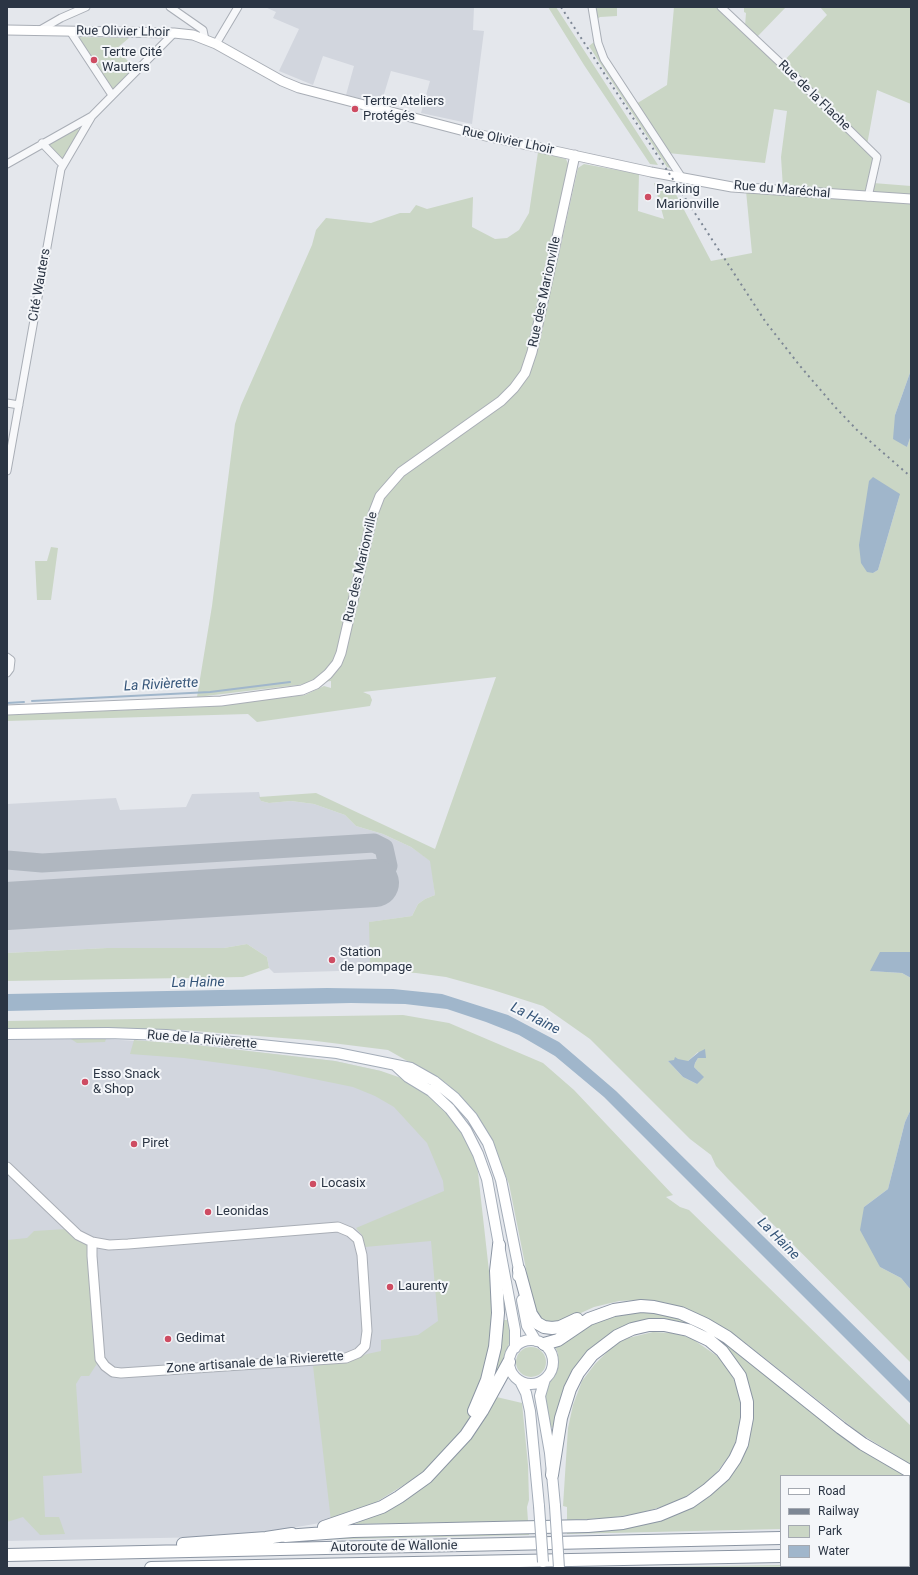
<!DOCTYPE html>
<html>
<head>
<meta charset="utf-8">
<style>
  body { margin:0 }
  #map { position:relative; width:918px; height:1575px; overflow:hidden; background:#e4e7ec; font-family:Roboto,sans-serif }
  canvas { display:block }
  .frame { position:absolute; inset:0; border:8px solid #2b3544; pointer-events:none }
  .legend { position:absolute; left:780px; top:1475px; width:130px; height:92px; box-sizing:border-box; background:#f4f6f9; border:1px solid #a4a9b1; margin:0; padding:5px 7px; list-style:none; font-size:12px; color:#2b3544 }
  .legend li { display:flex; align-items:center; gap:8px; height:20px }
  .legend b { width:20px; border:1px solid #a4a9b1 }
</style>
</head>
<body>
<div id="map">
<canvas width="918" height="1575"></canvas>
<div class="frame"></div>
<ul class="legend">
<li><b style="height:5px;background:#fff"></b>Road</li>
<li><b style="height:5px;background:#7d8795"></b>Railway</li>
<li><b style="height:11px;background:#cad6c5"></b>Park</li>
<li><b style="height:11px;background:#a0b6cb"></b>Water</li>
</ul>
</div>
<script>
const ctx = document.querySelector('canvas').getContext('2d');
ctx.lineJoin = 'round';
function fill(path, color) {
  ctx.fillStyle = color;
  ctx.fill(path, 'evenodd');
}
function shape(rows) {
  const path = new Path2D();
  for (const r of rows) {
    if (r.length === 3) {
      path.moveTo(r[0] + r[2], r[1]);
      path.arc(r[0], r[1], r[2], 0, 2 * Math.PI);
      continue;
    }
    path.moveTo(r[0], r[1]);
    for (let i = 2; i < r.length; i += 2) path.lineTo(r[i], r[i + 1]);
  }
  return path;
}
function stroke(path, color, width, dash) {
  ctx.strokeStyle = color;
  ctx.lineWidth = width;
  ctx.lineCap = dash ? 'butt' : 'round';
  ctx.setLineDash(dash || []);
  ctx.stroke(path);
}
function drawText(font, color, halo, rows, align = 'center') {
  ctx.font = font + ' Roboto,sans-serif';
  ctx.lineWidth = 4;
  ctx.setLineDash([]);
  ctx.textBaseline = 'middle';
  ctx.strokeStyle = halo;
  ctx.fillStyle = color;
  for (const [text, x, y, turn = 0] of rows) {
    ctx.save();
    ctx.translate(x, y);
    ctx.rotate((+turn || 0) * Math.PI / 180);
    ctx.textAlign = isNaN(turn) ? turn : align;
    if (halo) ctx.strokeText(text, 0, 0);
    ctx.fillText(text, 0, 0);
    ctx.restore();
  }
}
fill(shape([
  [265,7,474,7,473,30,484,31,472,124,421,113,430,81,391,71,381,104,346,95,354,66,323,56,313,85,279,71,299,29,273,18,276,12],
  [259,792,261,801,269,803,291,801,314,804,345,815,356,826,383,834,411,847,431,861,435,895,425,899,418,904,412,916,370,922,370,970,274,973,269,968,267,957,247,944,224,948,107,948,7,953,7,804,116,798,120,810,186,807,192,794],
  [106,1039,196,1045,335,1061,381,1071,471,1147,477,1164,480,1195,416,1478,331,1521,263,1533,209,1537,7,1541,7,1040]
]), '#d2d6de');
fill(shape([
  [548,7,556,7,658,165,650,164,584,65],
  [595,7,617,7,617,16,600,17,596,20],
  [674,7,718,7,874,157,866,193,783,188,781,157,787,111,774,109,765,163,668,153,636,104,667,85],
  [744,7,786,7,757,37,745,26,746,13,744,12],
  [820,7,911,7,911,104,877,90,867,145,783,62,827,15],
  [78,37,129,38,116,49,135,68,112,90,78,40],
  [594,42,673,169,667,167,589,46],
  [77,127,80,132,62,160,48,143],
  [538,152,566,159,569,166,549,259,558,258,578,168,584,164,639,174,638,211,664,219,654,183,671,185,711,261,752,253,746,191,911,201,911,370,895,415,907,447,911,435,911,952,905,953,871,971,902,973,911,978,911,1109,905,1122,888,1189,864,1207,880,1267,901,1278,911,1290,911,1363,728,1179,716,1166,711,1155,690,1139,590,1039,543,1006,493,990,446,977,416,973,370,970,369,922,412,916,418,904,425,899,435,895,430,861,411,847,383,834,356,826,345,815,314,804,291,801,269,803,261,801,259,797,316,793,435,849,496,677,363,692,370,695,372,700,370,706,257,722,248,714,7,721,7,715,201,707,305,695,324,686,331,688,331,681,197,697,212,606,235,424,241,405,312,245,316,230,326,218,371,223,400,213,410,213,416,205,427,209,473,197,472,227,495,239,507,238,519,230,529,213],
  [900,494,878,570,873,573],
  [698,1052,702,1057,698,1058,695,1063,694,1067,699,1072,697,1084,683,1077,668,1061,688,1061],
  [873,183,911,186,911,196,874,194],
  [51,547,58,548,51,600,37,600,35,561,47,561],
  [247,944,267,957,269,968,243,977,7,981,7,953,107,948,224,948],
  [403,1015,449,1023,543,1063,574,1090,673,1195,666,1197,680,1207,689,1210,911,1426,911,1465,858,1432,743,1341,718,1325,694,1312,667,1303,642,1300,619,1301,594,1307,559,1323,543,1322,534,1309,509,1184,486,1129,446,1083,388,1050,308,1040,181,1030,7,1029,7,1021],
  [71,1039,106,1039,105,1042,77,1043],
  [134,1040,196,1045,335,1061,381,1071,410,1081,444,1107,459,1124,471,1147,477,1164,491,1289,501,1342,503,1320,509,1320,511,1337,503,1363,488,1395,522,1403,528,1465,529,1500,527,1507,528,1521,355,1524,394,1505,415,1478,370,1506,331,1521,313,1366,348,1362,367,1354,381,1351,381,1340,418,1335,438,1321,431,1241,365,1247,362,1235,356,1228,444,1191,443,1181,427,1143,394,1107,375,1096,353,1087,265,1069,184,1058,130,1054],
  [66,1229,92,1246,100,1359,89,1376,81,1376,76,1384,82,1473,43,1476,45,1517,59,1517,65,1534,40,1535,23,1517,7,1522,7,1240,27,1238,34,1231],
  [645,1311,678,1318,701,1327,727,1344,908,1476,781,1476,781,1529,567,1534,567,1530,606,1529,705,1497,750,1427,731,1356,670,1322,597,1345,555,1427,549,1428,544,1400,547,1385,555,1376,558,1367,558,1354,555,1346,590,1324,619,1314],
  [653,1332,672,1333,691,1338,720,1358,730,1372,737,1386,741,1407,740,1423,737,1439,730,1455,717,1472,701,1487,682,1499,661,1507,636,1514,608,1518,567,1520,567,1507,563,1506,568,1428,573,1405,582,1381,595,1364,609,1350,624,1339],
  [531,1362,15],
  [529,1531,529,1535,303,1540,320,1535],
  [781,1565,816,1566,762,1568,591,1568]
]), '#cad6c5');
fill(shape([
  [911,370,911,435,907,447,893,439,895,415],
  [873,477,900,494,878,570,873,573,867,572,861,563,859,545,869,481],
  [880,952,911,952,911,978,902,973,870,971],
  [327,988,393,989,442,994,508,1015,559,1042,616,1091,911,1382,911,1404,604,1097,555,1056,519,1035,486,1022,447,1009,405,1004,351,1003,7,1011,7,994],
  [705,1049,706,1058,698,1058,695,1063,694,1067,704,1077,697,1084,683,1077,668,1061,674,1060,675,1057,678,1059,688,1061,699,1052],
  [911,1109,911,1290,901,1278,880,1267,860,1230,864,1207,888,1189,905,1122]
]), '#a0b6cb');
stroke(shape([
  [32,701,210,692,290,682],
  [7,703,24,702]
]), '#a0b6cb', 2);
stroke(shape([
  [7,860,42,863,374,843,384,848,388,866,382,880,375,883]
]), '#b0b7c0', 19);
stroke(shape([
  [7,906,375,883]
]), '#b0b7c0', 48);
const street = shape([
  [170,7,203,30,205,40],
  [592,7,598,43,604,59,682,178],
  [721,7,789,71,877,157,868,197],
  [40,30,61,18,86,7],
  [70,31,112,95],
  [216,44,238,7],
  [42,143,63,165],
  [7,164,92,116],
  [7,403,19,405],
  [7,471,61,169,92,116,174,33],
  [7,657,11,660,10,669,7,673]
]);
const secondary = shape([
  [7,30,174,33,193,35,216,44,282,81,299,88,472,133,651,172,732,187,911,199],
  [7,710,221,701,302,690,316,684,328,674,337,663,341,653,373,514,380,496,401,472,501,401,514,388,525,373,532,352,575,155],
  [7,1167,78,1235,92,1242,109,1245,128,1244,338,1227,350,1232,358,1239,362,1255,367,1331,365,1346,358,1353,346,1358,121,1373,113,1372,105,1366,100,1359,92,1256,92,1242]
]);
const primary = shape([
  [7,1034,108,1033,166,1035,337,1053,411,1068,434,1081,455,1098,472,1117,488,1143,501,1180,519,1270,518,1276],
  [395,1065,408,1077,431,1091,450,1109,466,1130,478,1154,487,1179,499,1245,515,1330,515,1348],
  [522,1300,527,1326,536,1341],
  [531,1362,22],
  [545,1379,540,1396,550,1453,555,1506],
  [520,1381,526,1393,530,1411,539,1506]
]);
const highway = shape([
  [519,1270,531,1314,537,1323,544,1327,552,1328,560,1327,577,1319],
  [544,1344,558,1340,589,1319,614,1310,641,1306,654,1307,681,1313,705,1324,727,1337,841,1428,863,1444,911,1472],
  [474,1411,487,1380,495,1347,498,1313,496,1271,499,1245],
  [324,1527,382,1507,399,1497,427,1477,466,1435,482,1411,509,1362],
  [909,1535,911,1535],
  [285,1536,353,1531,588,1526,623,1523,659,1515,690,1502,707,1490,724,1475,735,1459,742,1444,747,1418,747,1402,740,1376,722,1351,709,1340,688,1330,664,1325,649,1325,632,1329,617,1336,592,1355,578,1373,570,1389,561,1418,552,1475],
  [183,1544,266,1538,292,1534],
  [7,1555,781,1538],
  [909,1555,911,1554],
  [151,1568,781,1556],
  [848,1568,862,1566]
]);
stroke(street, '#a9aeb6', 9);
stroke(secondary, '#a9aeb6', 11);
stroke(primary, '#a3acb8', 12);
stroke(highway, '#8b95a3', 14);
stroke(street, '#f7f8fa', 7);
stroke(secondary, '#fff', 9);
stroke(primary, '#fff', 10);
stroke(highway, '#fff', 12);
stroke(shape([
  [561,7,765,321,800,366,836,408,857,430,911,477]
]), '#7d8795', 2, [2, 4]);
const primaryBridge = shape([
  [539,1506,543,1562],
  [555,1506,559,1568]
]);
stroke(primaryBridge, '#a3acb8', 12, []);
stroke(primaryBridge, '#fff', 10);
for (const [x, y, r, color] of [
  [94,60,4,"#ce4c62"],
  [355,109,4,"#ce4c62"],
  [648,197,4,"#ce4c62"],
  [332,960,4,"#ce4c62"],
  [85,1082,4,"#ce4c62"],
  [134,1144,4,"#ce4c62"],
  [313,1184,4,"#ce4c62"],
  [208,1212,4,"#ce4c62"],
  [390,1287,4,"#ce4c62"],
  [168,1339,4,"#ce4c62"]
]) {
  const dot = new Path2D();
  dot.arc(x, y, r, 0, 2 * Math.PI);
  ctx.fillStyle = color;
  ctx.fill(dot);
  stroke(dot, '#f4f6f9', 1.5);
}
drawText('13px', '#2b3544', '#f4f6f9', [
  ["Rue Olivier Lhoir",123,32,1],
  ["Rue de la Flache",814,96,44],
  ["Rue Olivier Lhoir",508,141,12],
  ["Rue du Maréchal",782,190,5],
  ["Cité Wauters",40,285,-80],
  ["Rue des Marionville",545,292,-78],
  ["Rue des Marionville",361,567,-77],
  ["Rue de la Rivièrette",202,1040,5],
  ["Zone artisanale de la Rivierette",255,1363,-4],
  ["Autoroute de Wallonie",394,1547,-1]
]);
drawText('13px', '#2b3544', '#f4f6f9', [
  ["Tertre Cité",102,53],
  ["Wauters",102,68],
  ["Tertre Ateliers",363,102],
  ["Protégés",363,117],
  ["Parking",656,190],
  ["Marionville",656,205],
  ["Station",340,953],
  ["de pompage",340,968],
  ["Esso Snack",93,1075],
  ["& Shop",93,1090],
  ["Piret",142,1144],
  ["Locasix",321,1184],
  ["Leonidas",216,1212],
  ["Laurenty",398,1287],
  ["Gedimat",176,1339]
], 'left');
drawText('italic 14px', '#355579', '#f4f6f9', [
  ["La Rivièrette",161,685,-3],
  ["La Haine",198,983,-1],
  ["La Haine",535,1019,27],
  ["La Haine",778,1239,45]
]);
</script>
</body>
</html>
